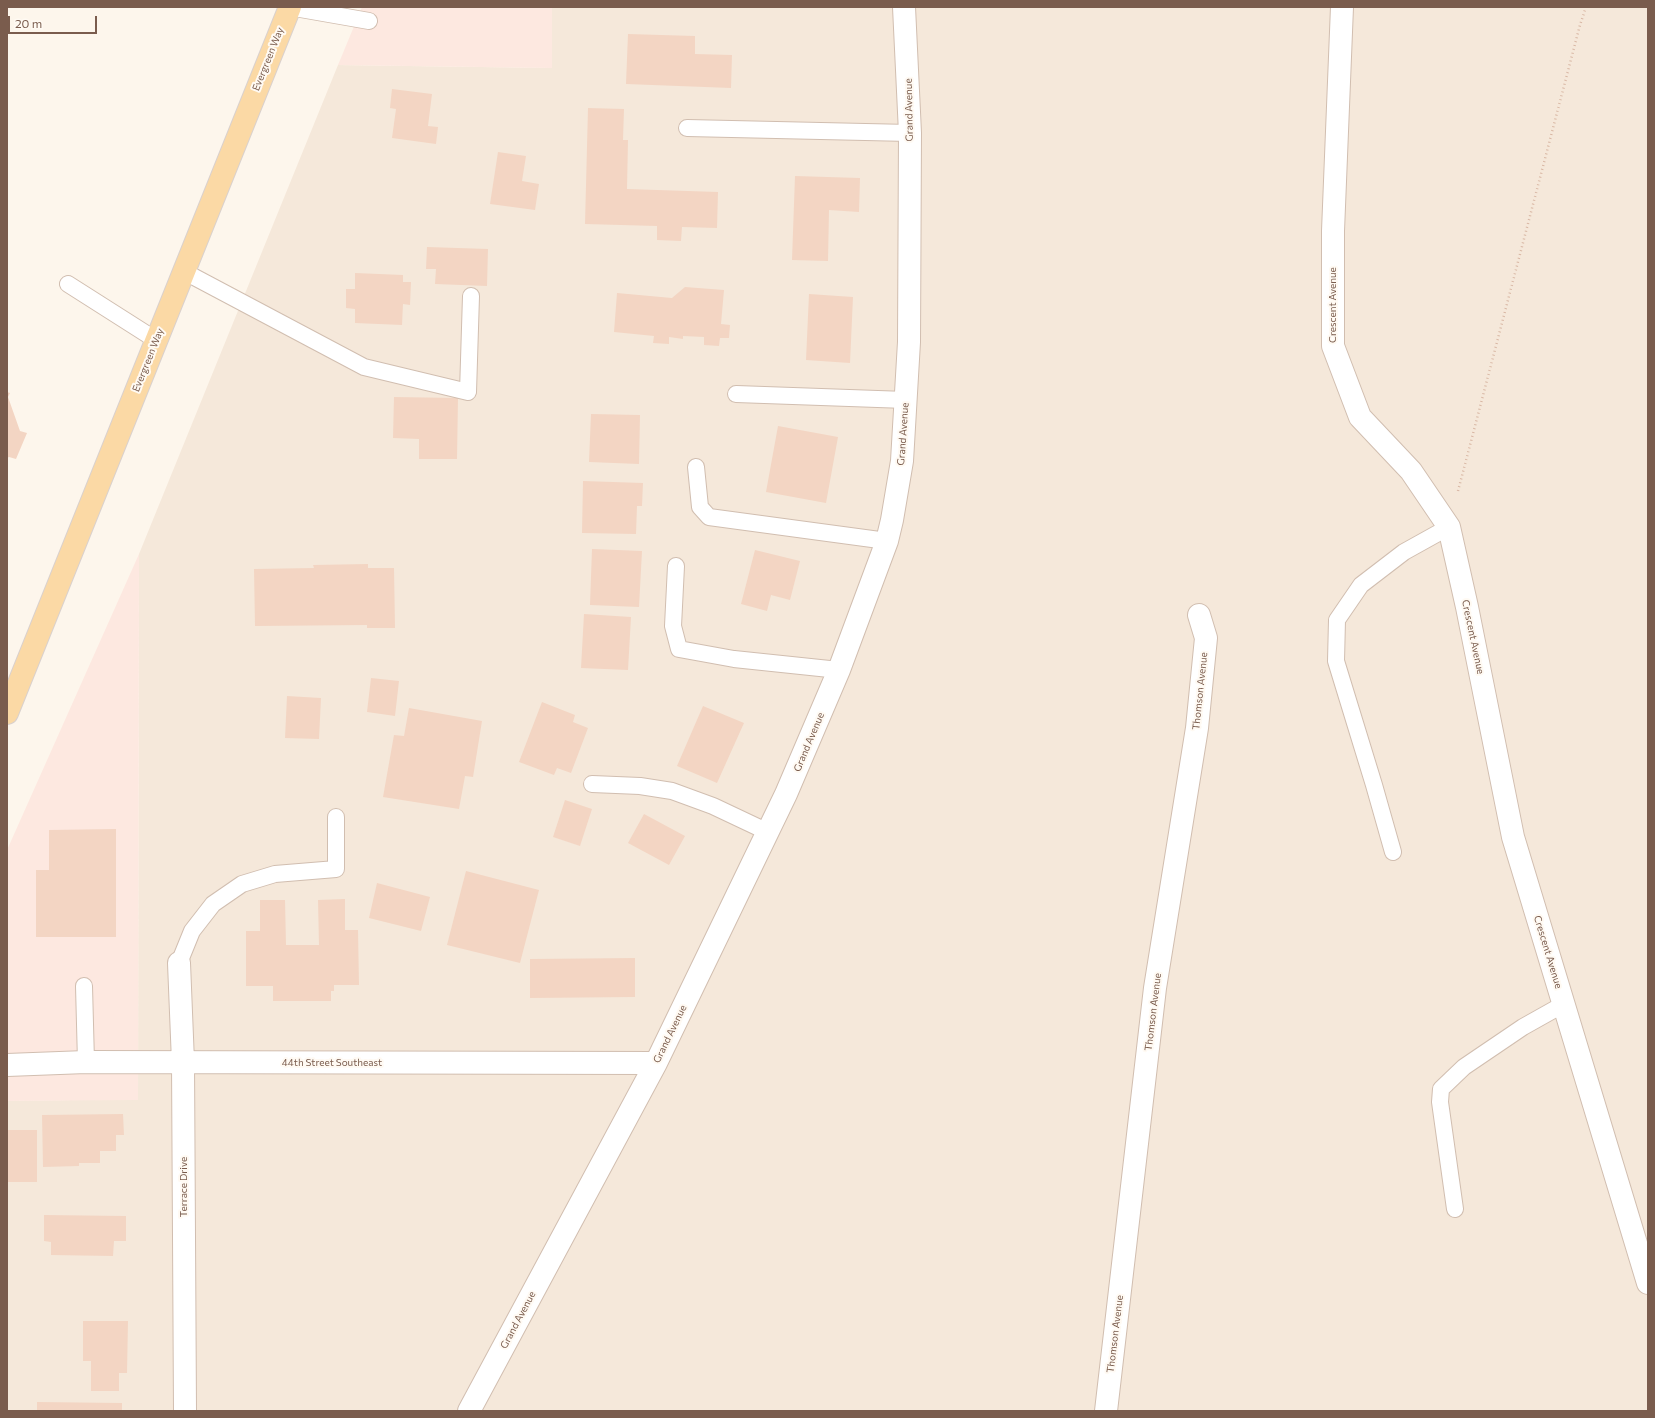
<!DOCTYPE html>
<html>
<head>
<meta charset="utf-8">
<style>
  body { margin:0 }
  #map { position:relative; width:1655px; height:1418px; overflow:hidden; background:#fdf6ec; font-family:Commissioner,sans-serif }
  canvas { display:block }
  .frame { position:absolute; inset:0; border:8px solid #7a5c4d; pointer-events:none }
  .scale { position:absolute; left:8px; top:16px; width:89px; height:18px; box-sizing:border-box; border:2px solid #7a5c4d; border-top:0; padding-left:5px; font-size:12px; line-height:14px; white-space:nowrap; color:#7a5c4d; -webkit-text-stroke:3px #fffaf3; paint-order:stroke }
</style>
</head>
<body>
<div id="map">
<canvas width="1655" height="1418"></canvas>
<div class="frame"></div>
<div class="scale">20 m</div>
</div>
<script>
const ctx = document.querySelector('canvas').getContext('2d');
ctx.lineJoin = 'round';
function fill(path, color) {
  ctx.fillStyle = color;
  ctx.fill(path, 'evenodd');
}
function shape(rows) {
  const path = new Path2D();
  for (const r of rows) {
    path.moveTo(r[0], r[1]);
    for (let i = 2; i < r.length; i += 2) path.lineTo(r[i], r[i + 1]);
  }
  return path;
}
function stroke(path, color, width, dash) {
  ctx.strokeStyle = color;
  ctx.lineWidth = width;
  ctx.lineCap = dash ? 'butt' : 'round';
  ctx.setLineDash(dash || []);
  ctx.stroke(path);
}
function drawText(font, color, halo, rows, align = 'center') {
  ctx.font = font + ' Commissioner,sans-serif';
  ctx.lineWidth = 4;
  ctx.setLineDash([]);
  ctx.textBaseline = 'middle';
  ctx.strokeStyle = halo;
  ctx.fillStyle = color;
  for (const [text, x, y, turn = 0] of rows) {
    ctx.save();
    ctx.translate(x, y);
    ctx.rotate((+turn || 0) * Math.PI / 180);
    ctx.textAlign = isNaN(turn) ? turn : align;
    if (halo) ctx.strokeText(text, 0, 0);
    ctx.fillText(text, 0, 0);
    ctx.restore();
  }
}
fill(shape([
  [552,7,1648,7,1648,1411,7,1411,7,1101,138,1099,139,554,338,65,552,68]
]), '#f5e8da');
fill(shape([
  [362,7,552,7,552,68,338,65],
  [139,554,138,1100,7,1101,7,850]
]), '#fde8e0');
fill(shape([
  [628,34,695,36,695,54,732,55,731,88,626,84],
  [392,89,432,94,428,126,438,127,436,144,392,138,396,109,390,108],
  [588,108,624,109,623,140,628,140,627,189,718,192,717,228,682,227,681,241,657,240,657,226,585,224],
  [498,152,526,156,522,181,539,184,535,210,490,204],
  [795,176,860,178,859,212,829,210,828,261,792,260],
  [427,247,488,249,487,286,435,284,436,269,426,269],
  [355,273,403,275,403,282,411,282,410,305,403,304,402,325,355,323,355,309,346,308,346,289,355,289],
  [685,287,724,290,721,324,730,325,729,338,720,338,719,346,704,345,704,337,683,336,683,339,669,337,669,344,653,343,654,336,614,332,617,293,672,298],
  [809,294,853,297,850,363,806,360],
  [7,392,10,393,8,397,20,431,27,433,16,459,9,457,7,458],
  [394,397,458,398,457,459,419,459,419,439,393,438],
  [591,414,640,415,639,464,589,462],
  [778,426,838,437,826,503,766,492],
  [583,481,643,483,642,506,637,506,636,534,582,533],
  [592,549,642,551,639,607,590,605],
  [755,550,800,561,790,600,771,595,767,611,741,604],
  [368,564,368,568,394,568,395,628,367,628,367,625,255,626,254,569,314,568,313,565],
  [584,614,631,617,628,670,581,668],
  [371,678,399,681,395,716,367,712],
  [287,696,321,698,319,739,285,738],
  [542,702,575,715,573,722,588,728,571,773,557,768,554,775,519,762],
  [703,706,744,723,717,783,677,766],
  [409,708,482,721,473,777,465,776,459,809,383,797,394,735,404,736],
  [565,800,592,809,580,846,553,837],
  [644,814,685,836,669,865,628,843],
  [116,829,116,937,36,937,36,870,49,870,49,830],
  [466,871,539,890,520,963,447,945],
  [377,883,430,897,421,931,369,918],
  [345,899,345,930,358,930,359,985,334,985,334,991,331,991,331,1001,273,1001,273,986,246,986,246,931,260,931,260,900,285,900,286,945,319,945,318,900],
  [635,958,635,997,530,998,530,959],
  [123,1114,124,1135,116,1135,116,1151,100,1151,100,1163,79,1163,79,1166,43,1167,42,1115],
  [7,1130,37,1130,37,1182,7,1182],
  [44,1215,126,1216,126,1241,114,1241,113,1256,51,1255,51,1242,44,1241],
  [83,1321,128,1321,127,1373,119,1373,119,1391,91,1391,91,1361,83,1361],
  [37,1402,122,1403,122,1411,37,1411]
]), '#f3d5c3');
const service = shape([
  [289,7,369,21],
  [687,128,910,133],
  [183,271,364,367,468,392,471,296],
  [68,284,156,340],
  [736,394,906,400],
  [696,467,700,507,709,517,887,541],
  [676,566,673,626,679,649,734,659,839,670],
  [592,784,640,786,672,791,713,806,768,832],
  [1393,852,1374,785,1336,661,1337,620,1361,585,1404,552,1449,527],
  [179,963,192,931,213,904,242,884,275,874,336,869,336,817],
  [84,986,86,1062],
  [1455,1209,1440,1102,1441,1089,1464,1067,1523,1027,1564,1004]
]);
const minor = shape([
  [1342,7,1333,231,1333,346,1360,417,1411,471,1449,527,1467,607,1513,837,1648,1283],
  [179,963,183,1062,185,1411],
  [7,1065,86,1062,656,1063],
  [469,1411,656,1063,786,794,839,670,887,541,892,520,902,461,909,342,910,133,904,7],
  [1106,1411,1155,988,1197,728,1206,638,1199,615]
]);
const primary = shape([
  [7,713,290,7]
]);
stroke(service, '#d1beb0', 18);
stroke(minor, '#d1beb0', 24);
stroke(primary, '#dad1cd', 24);
stroke(shape([
  [1458,491,1580,25,1586,7]
]), '#d9b8a5', 2.5, [1, 3]);
stroke(service, '#fff', 16);
stroke(minor, '#fff', 22);
stroke(primary, '#fbd9a5', 22);
drawText('10px', '#7a5c4d', '#fffaf3', [
  ["Evergreen Way",268,59,-68],
  ["Grand Avenue",909,110,-91],
  ["Crescent Avenue",1333,305,-90],
  ["Evergreen Way",148,360,-68],
  ["Grand Avenue",903,434,-86],
  ["Crescent Avenue",1473,637,78],
  ["Thomson Avenue",1200,691,-84],
  ["Grand Avenue",809,742,-67],
  ["Crescent Avenue",1548,952,73],
  ["Thomson Avenue",1153,1012,-83],
  ["Grand Avenue",670,1034,-64],
  ["44th Street Southeast",332,1063],
  ["Terrace Drive",184,1187,-90],
  ["Grand Avenue",518,1320,-62],
  ["Thomson Avenue",1115,1334,-83]
]);
</script>
</body>
</html>
